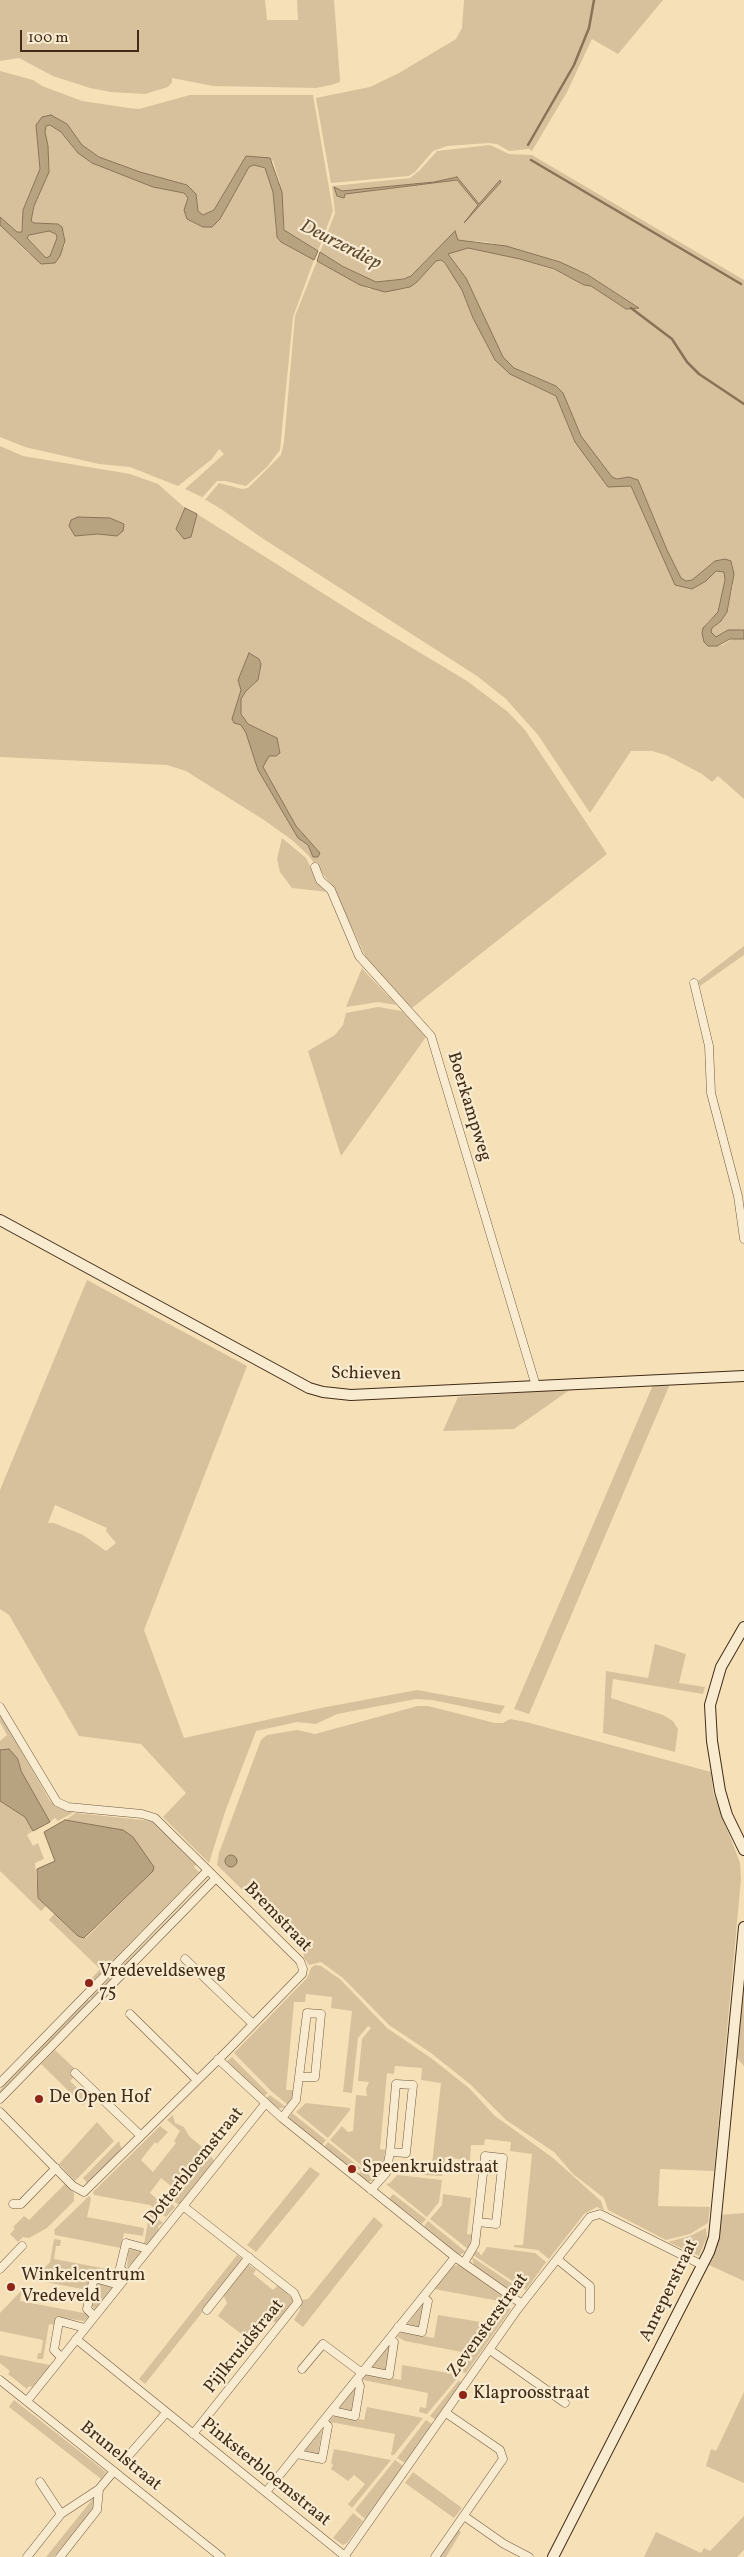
<!DOCTYPE html>
<html>
<head>
<meta charset="utf-8">
<style>
  body { margin:0 }
  #map { position:relative; width:744px; height:2557px; overflow:hidden; background:#f5e0b7; font-family:Vollkorn,serif }
  canvas { display:block }
  .scale { position:absolute; left:20px; top:30px; width:119px; height:22px; box-sizing:border-box; border:2px solid #422c18; border-top:0; padding-left:6px; font-size:15px; line-height:18px; white-space:nowrap; color:#422c18; -webkit-text-stroke:4px #f8ebd0; paint-order:stroke }
</style>
</head>
<body>
<div id="map">
<canvas width="744" height="2557"></canvas>
<div class="scale">100 m</div>
</div>
<script>
const ctx = document.querySelector('canvas').getContext('2d');
ctx.lineJoin = 'round';
function fill(path, color) {
  ctx.fillStyle = color;
  ctx.fill(path, 'evenodd');
}
function shape(rows) {
  const path = new Path2D();
  for (const r of rows) {
    if (r.length === 3) {
      path.moveTo(r[0] + r[2], r[1]);
      path.arc(r[0], r[1], r[2], 0, 2 * Math.PI);
      continue;
    }
    path.moveTo(r[0], r[1]);
    for (let i = 2; i < r.length; i += 2) path.lineTo(r[i], r[i + 1]);
  }
  return path;
}
function stroke(path, color, width, dash) {
  ctx.strokeStyle = color;
  ctx.lineWidth = width;
  ctx.lineCap = dash ? 'butt' : 'round';
  ctx.setLineDash(dash || []);
  ctx.stroke(path);
}
function drawText(font, color, halo, rows, align = 'center') {
  ctx.font = font + ' Vollkorn,serif';
  ctx.lineWidth = 4.5;
  ctx.setLineDash([]);
  ctx.textBaseline = 'middle';
  ctx.strokeStyle = halo;
  ctx.fillStyle = color;
  for (const [text, x, y, turn = 0] of rows) {
    ctx.save();
    ctx.translate(x, y);
    ctx.rotate((+turn || 0) * Math.PI / 180);
    ctx.textAlign = isNaN(turn) ? turn : align;
    if (halo) ctx.strokeText(text, 0, 0);
    ctx.fillText(text, 0, 0);
    ctx.restore();
  }
}
fill(shape([
  [0,0,265,0,267,20,298,20,297,0,334,0,340,79,340,82,331,85,316,88,213,86,172,78,172,82,168,87,145,94,111,92,90,88,53,76,19,58,0,61],
  [464,0,663,0,618,54,592,39,567,92,532,151,529,149,509,151,497,144,489,143,447,146,433,151,415,172,409,176,331,183,316,98,370,87,399,73,456,39,462,28],
  [0,71,33,80,42,86,82,101,129,108,139,109,190,95,313,95,333,211,318,251,285,232,280,183,273,161,267,158,246,156,214,210,203,215,198,211,196,194,187,185,140,172,99,157,82,145,67,124,53,116,36,128,40,169,23,210,22,231,17,232,0,217],
  [46,126,52,126,61,132,78,153,92,163,153,187,184,193,188,198,187,219,203,227,212,227,220,219,249,167,254,165,267,170,273,192,276,234,281,242,314,260,293,317,280,450,267,467,246,486,225,481,217,481,200,500,202,497,185,489,224,454,219,449,212,459,178,486,130,467,99,464,25,447,0,437,0,225,28,253,47,264,55,263,65,245,65,237,59,224,33,223,31,221,34,206,49,171,48,146,45,132],
  [490,145,509,154,532,155,744,280,744,630,728,630,716,637,711,632,712,628,721,621,727,612,733,585,733,565,722,559,711,564,692,580,686,581,681,578,667,550,638,480,629,477,617,479,612,477,581,436,563,393,556,386,514,368,502,357,466,278,448,254,468,248,520,259,554,270,584,285,591,286,626,309,637,306,588,275,560,262,524,251,486,242,458,240,455,231,411,276,404,279,376,282,342,266,320,252,335,213,332,186,410,178,420,170,437,151],
  [457,177,477,202,456,180,345,194,343,198,336,194,334,187,342,192,434,182],
  [49,231,56,234,57,238,50,256,46,258,27,238,29,235],
  [317,261,369,289,405,289,417,282,436,261,442,261,452,271,462,290,473,318,495,360,532,385,556,396,573,438,608,487,631,486,675,585,692,589,706,581,716,571,724,571,725,580,718,612,705,625,702,633,708,646,722,645,734,638,744,639,744,799,718,776,712,782,702,774,666,755,652,751,631,751,590,813,538,735,506,699,477,676,262,538,221,509,206,500,204,501,219,483,242,489,248,488,281,455,284,442,295,316],
  [0,446,23,456,130,474,158,484,185,508,176,529,191,537,197,514,359,616,467,681,508,712,525,730,607,854,412,1008,368,962,333,887,308,855,292,840,264,820,186,771,167,765,0,757],
  [110,518,124,524,117,536,98,534,81,536],
  [249,653,259,659,261,664,258,680,246,691,241,699,241,714,248,724,277,738,280,750,276,756,269,755,266,758,263,767,296,826,320,853,318,857,313,855,308,845,298,838,258,770,246,733,241,725,236,724,233,716,241,690,238,680],
  [282,838,306,858,318,882,328,892,292,888,280,872,277,859],
  [744,946,744,955,700,986,698,981],
  [362,968,366,973,397,1005,378,1002,346,1007],
  [378,1007,402,1011,426,1037,341,1156,308,1051,335,1035,343,1025,346,1013],
  [87,1280,247,1366,144,1630,184,1738,321,1708,417,1690,505,1706,500,1714,432,1700,416,1699,337,1714,316,1724,297,1722,256,1731,225,1812,209,1863,163,1817,186,1793,141,1744,79,1736,9,1615,0,1609,0,1490],
  [55,1505,107,1528,106,1531,116,1543,106,1551,83,1535,54,1523,48,1523],
  [670,1384,529,1714,514,1709,653,1385],
  [571,1389,514,1429,443,1431,458,1397],
  [655,1644,686,1654,679,1683,705,1687,703,1694,613,1679,611,1698,663,1715,673,1721,678,1729,675,1752,603,1733,606,1671,648,1678],
  [418,1706,428,1706,495,1723,503,1723,510,1719,526,1722,711,1772,713,1792,740,1863,741,1879,714,2171,660,2169,658,2206,710,2207,708,2223,690,2234,666,2240,608,2210,604,2198,573,2174,554,2152,506,2120,471,2085,431,2053,389,2025,343,1978,321,1962,309,1965,304,1958,303,1949,217,1865,219,1853,261,1740,267,1735,297,1730,315,1734],
  [0,1714,50,1801,66,1810,76,1811,58,1821,55,1818,50,1822,21,1771,19,1759,5,1749,0,1750,0,1741,7,1735,0,1722],
  [0,1801,25,1817,33,1831,27,1835,33,1846,38,1843,44,1859,35,1863,38,1898,46,1906,41,1911,0,1871],
  [76,1813,152,1821,197,1863,194,1867,199,1872,93,1981,91,1979,100,1969,49,1920,54,1914,78,1936,86,1938,153,1871,154,1867,133,1837,118,1829,65,1820],
  [208,1879,209,1881,92,2000,90,1998],
  [315,1965,321,1966,341,1980,387,2028,431,2058,469,2088,495,2116,553,2158,601,2201,604,2210,597,2207,584,2214,549,2259,538,2250,514,2247,514,2245,523,2245,532,2154,510,2151,511,2142,485,2139,484,2145,471,2145,470,2161,445,2157,442,2176,424,2175,425,2173,431,2173,441,2083,421,2080,422,2068,395,2066,394,2074,387,2073,380,2149,385,2150,383,2167,377,2178,330,2140,342,2126,348,2132,353,2131,356,2095,367,2096,366,2089,369,2082,358,2081,362,2039,371,2028,368,2026,358,2038,352,2093,343,2092,352,2011,331,2008,332,1997,306,1994,305,2002,294,2002,286,2090,293,2090,293,2098,288,2105,271,2091,234,2053,307,1978,311,1968],
  [744,1975,744,2066,736,2057],
  [88,1999,90,2001,0,2095,0,2090],
  [55,2050,75,2069,72,2072,75,2076,70,2081,89,2099,83,2105,41,2064],
  [232,2057,268,2093,263,2097,227,2061],
  [270,2095,286,2107,277,2109,265,2099],
  [306,2103,350,2108,350,2110,328,2138,296,2112],
  [292,2113,326,2140,322,2145,289,2118],
  [173,2115,175,2123,184,2127,189,2136,209,2153,214,2161,179,2205,172,2200,184,2185,176,2179,171,2186,161,2178,150,2193,157,2199,156,2201,160,2206,166,2199,175,2207,166,2217,150,2205,94,2195,93,2192,160,2126,168,2132,157,2144,155,2142,141,2160,153,2172,176,2143,174,2141,180,2131,167,2120],
  [97,2122,114,2141,75,2181,59,2164],
  [119,2141,122,2150,87,2183,83,2178],
  [328,2142,361,2168,359,2170,354,2166,351,2169,324,2147],
  [310,2167,320,2174,256,2252,247,2245],
  [362,2169,375,2180,368,2182,358,2175],
  [397,2175,442,2180,439,2202,427,2217,386,2184,390,2183],
  [65,2184,74,2193,74,2201,47,2228,29,2238,23,2237,18,2242,10,2234,15,2229,13,2227,24,2216,29,2220],
  [393,2194,426,2219,422,2224,389,2199],
  [443,2194,471,2198,467,2234,473,2235,468,2249,430,2219,442,2205],
  [89,2196,91,2199,87,2217,144,2228,143,2236,124,2233,121,2248,55,2235,54,2230],
  [150,2211,163,2223,158,2226,159,2232,147,2245,144,2244],
  [744,2213,744,2281,707,2264,719,2215],
  [374,2217,383,2225,303,2327,294,2320,300,2310,301,2300,308,2299],
  [428,2221,466,2252,459,2255,424,2226],
  [706,2228,707,2237,699,2256,668,2242,690,2236],
  [54,2239,61,2240,60,2246,56,2246,54,2259,123,2272,123,2278,93,2277,90,2279,88,2290,34,2280,50,2262],
  [487,2247,535,2253,546,2262,526,2290,473,2255,476,2251,479,2252,481,2256],
  [130,2249,140,2251,140,2254,127,2268,128,2253],
  [237,2255,244,2260,145,2384,139,2379],
  [472,2257,520,2289,516,2295,474,2266],
  [246,2263,256,2270,253,2274,273,2290,278,2285,286,2291,292,2299,293,2304,279,2323,271,2321,253,2343,218,2316,227,2303,223,2294],
  [459,2265,511,2300,510,2303,434,2289,453,2266],
  [97,2282,112,2285,113,2289,95,2309,92,2306],
  [22,2290,20,2301,89,2314,90,2316,84,2321,56,2317,55,2325,49,2324,43,2359,37,2359,38,2353,41,2353,43,2340,0,2331,0,2313],
  [422,2304,424,2305,419,2329,407,2325],
  [498,2304,511,2309,466,2373,454,2371,455,2365,459,2366,462,2352,405,2341,397,2337,401,2332,434,2338,438,2315,493,2324],
  [388,2346,390,2346,387,2369,384,2371,373,2369,372,2366],
  [0,2355,50,2365,50,2366,32,2387,29,2386,27,2389,8,2374,10,2371,0,2363],
  [402,2365,460,2375,427,2414,419,2412,420,2407,426,2408,428,2393,363,2380,364,2375,367,2373,401,2380],
  [459,2380,461,2383,436,2420,430,2416],
  [355,2388,357,2388,352,2412,340,2410,340,2406],
  [744,2392,744,2483,706,2466,711,2449,716,2451],
  [14,2400,106,2472,101,2479,9,2407],
  [367,2407,423,2418,394,2455,391,2455,395,2434,330,2422,331,2418,336,2415,364,2420],
  [426,2420,432,2424,405,2463,397,2458],
  [322,2430,318,2455,306,2452,306,2449],
  [334,2449,391,2460,352,2508,348,2504,365,2484,354,2475,348,2481,331,2469,333,2465,331,2463],
  [395,2460,403,2466,365,2519,355,2510],
  [413,2472,462,2508,454,2518,405,2483],
  [95,2496,95,2508,54,2557,46,2557],
  [353,2513,363,2521,347,2543,343,2545,333,2538],
  [744,2516,744,2550,737,2557,644,2557,656,2532,701,2553,704,2548,710,2551],
  [458,2530,461,2532,446,2557,439,2557]
]), '#d7c19c');
const water = shape([
  [51,115,67,124,82,145,99,157,140,172,187,185,196,194,198,211,203,215,214,210,246,156,270,158,282,192,284,230,318,251,314,260,281,242,277,237,273,192,265,168,254,165,249,167,220,219,212,227,203,227,187,219,184,210,188,198,184,193,153,187,92,163,78,153,61,132,50,125,46,126,45,132,48,146,49,172,34,206,31,221,34,223,58,224,62,227,65,241,60,256,55,263,41,264,0,225,0,217,17,232,22,232,23,210,40,169,36,125,42,117,51,115],
  [49,231,56,234,57,238,50,256,46,258,27,238,29,235,49,231],
  [457,177,479,204,500,180,501,182,464,223,478,205,457,180,345,194,344,198,337,196,334,187,342,191,434,182,457,177],
  [455,231,458,240,506,246,560,262,588,275,639,308,626,309,591,286,584,285,554,269,520,259,468,248,448,254,466,278,503,357,514,368,556,386,563,393,581,436,612,477,617,479,629,477,638,480,667,550,681,578,686,581,692,580,715,561,725,559,731,561,734,574,727,612,721,621,712,628,711,632,716,637,728,630,744,630,744,639,730,639,717,646,708,646,704,642,702,633,703,628,718,612,725,580,724,572,716,571,706,581,692,589,675,585,631,486,608,487,575,442,556,396,510,374,495,360,473,318,462,290,445,263,441,260,436,261,417,282,410,287,385,292,360,285,317,261,320,252,342,266,376,282,404,279,411,276,455,231],
  [185,508,197,514,191,537,184,539,176,529,185,508],
  [78,517,110,518,124,524,123,531,117,536,98,534,75,536,69,526,71,520,78,517],
  [249,653,259,659,261,664,258,680,246,691,241,699,241,714,248,724,277,738,280,753,276,756,269,756,263,767,296,826,320,853,318,857,313,857,308,845,298,838,258,770,246,733,241,725,234,723,232,719,241,690,238,680,249,653],
  [9,1749,18,1759,21,1771,50,1822,33,1831,25,1817,0,1801,0,1750,9,1749],
  [65,1820,123,1830,133,1837,154,1867,153,1871,84,1938,78,1936,38,1898,37,1869,55,1861,44,1832,65,1820],
  [231,1861,6]
]);
fill(water, '#b8a381');
stroke(water, '#897357', 1);
stroke(shape([
  [528,145,574,65,589,28,594,0],
  [531,160,741,284],
  [631,308,672,339,687,362,699,374,744,404]
]), '#897357', 2.5);
const street = shape([
  [315,867,320,880,331,890,359,956,431,1036,536,1386],
  [694,983,709,1046,711,1093,738,1196,744,1239],
  [0,1707,57,1802,68,1807,142,1814,155,1818,300,1961,303,1969,302,1974,227,2051,84,2192,73,2186,0,2112],
  [185,1959,253,2024],
  [130,2014,197,2080],
  [218,2059,282,2118,455,2257,522,2304],
  [75,2073,140,2135],
  [0,2083,208,1870],
  [0,2099,216,1878],
  [282,2118,296,2100,299,2077,307,2013,321,2014,315,2077,299,2077],
  [371,2190,386,2173,390,2152,406,2153,413,2085,396,2084,390,2152],
  [13,2204,21,2204,56,2168],
  [183,2206,294,2293,298,2302,193,2434],
  [557,2259,590,2286,590,2309],
  [464,2263,475,2244,485,2156,503,2158,496,2224,478,2222],
  [0,2269,22,2246],
  [127,2275,120,2268,126,2243,148,2249],
  [207,2310,249,2257],
  [94,2316,87,2309,93,2281,98,2279,119,2285],
  [398,2327,422,2332,428,2301,423,2297],
  [76,2339,346,2557],
  [490,2350,565,2403],
  [61,2357,54,2350,59,2321,85,2328],
  [302,2369,323,2344,362,2373],
  [364,2370,389,2375,394,2342,390,2339],
  [0,2380,221,2557],
  [27,2401,265,2104],
  [332,2411,355,2416,360,2386,357,2379],
  [130,2454,166,2413],
  [297,2454,322,2459,328,2426,324,2422],
  [40,2482,61,2514],
  [266,2492,455,2257],
  [464,2516,504,2544,529,2557],
  [27,2557,61,2514,99,2489,114,2471],
  [60,2557,97,2510,99,2489],
  [344,2557,517,2310,590,2217,600,2214,702,2265],
  [435,2557,503,2459,500,2450,446,2413]
]);
const secondary = shape([
  [0,1220,309,1388,323,1392,351,1395,744,1376],
  [744,1627,721,1667,710,1705,712,1741,720,1791,727,1815,744,1850],
  [553,2557,709,2252,714,2237,744,1927]
]);
stroke(street, '#6f5940', 9);
stroke(secondary, '#422c18', 12);
stroke(street, '#f8ebd0', 8);
stroke(secondary, '#f8ebd0', 10);
for (const [x, y, r, color] of [
  [89,1983,5,"#8f2418"],
  [39,2099,5,"#8f2418"],
  [352,2169,5,"#8f2418"],
  [11,2287,5,"#8f2418"],
  [463,2395,5,"#8f2418"]
]) {
  const dot = new Path2D();
  dot.arc(x, y, r, 0, 2 * Math.PI);
  ctx.fillStyle = color;
  ctx.fill(dot);
  stroke(dot, '#f8ebd0', 2);
}
drawText('18px', '#422c18', '#f8ebd0', [
  ["Boerkampweg",468,1107,73],
  ["Schieven",366,1375,1],
  ["Bremstraat",277,1918,46],
  ["Dotterbloemstraat",195,2167,-51],
  ["Anreperstraat",670,2291,-64],
  ["Zevensterstraat",489,2326,-54],
  ["Pijlkruidstraat",245,2347,-51],
  ["Brunelstraat",120,2457,39],
  ["Pinksterbloemstraat",265,2473,39]
]);
drawText('18px', '#422c18', '#f8ebd0', [
  ["Vredeveldseweg",99,1973],
  ["75",99,1994],
  ["De Open Hof",49,2099],
  ["Speenkruidstraat",362,2169],
  ["Winkelcentrum",21,2277],
  ["Vredeveld",21,2298],
  ["Klaproosstraat",473,2395]
], 'left');
drawText('italic 19px', '#604a32', '#f8ebd0', [
  ["Deurzerdiep",340,246,27]
]);
</script>
</body>
</html>
